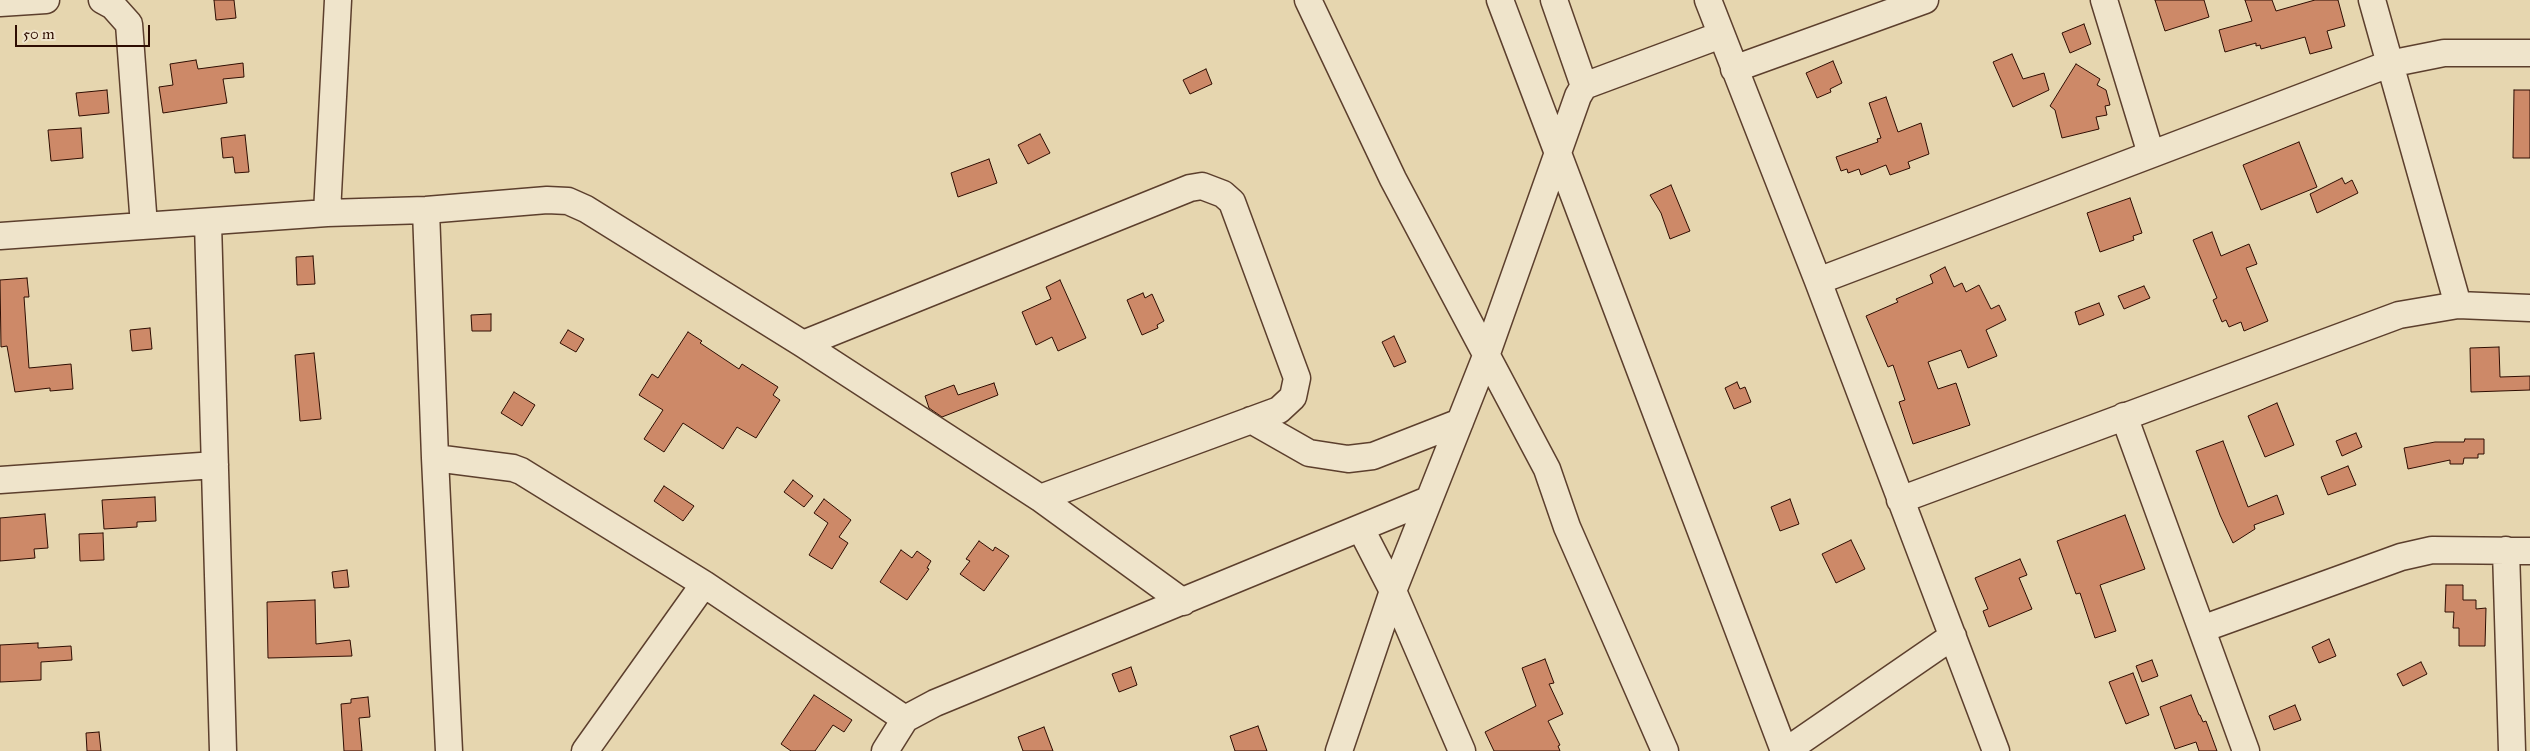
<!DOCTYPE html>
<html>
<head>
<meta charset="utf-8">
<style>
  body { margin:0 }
  #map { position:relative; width:2530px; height:751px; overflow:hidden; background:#e6d6af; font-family:"IM FELL Great Primer",serif }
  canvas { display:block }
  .scale { position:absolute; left:15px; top:25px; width:135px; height:22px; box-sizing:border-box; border:2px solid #2e0d02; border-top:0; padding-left:6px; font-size:15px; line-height:18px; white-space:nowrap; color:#2e0d02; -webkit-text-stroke:4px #efe4cb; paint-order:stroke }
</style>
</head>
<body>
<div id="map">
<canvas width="2530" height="751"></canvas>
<div class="scale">50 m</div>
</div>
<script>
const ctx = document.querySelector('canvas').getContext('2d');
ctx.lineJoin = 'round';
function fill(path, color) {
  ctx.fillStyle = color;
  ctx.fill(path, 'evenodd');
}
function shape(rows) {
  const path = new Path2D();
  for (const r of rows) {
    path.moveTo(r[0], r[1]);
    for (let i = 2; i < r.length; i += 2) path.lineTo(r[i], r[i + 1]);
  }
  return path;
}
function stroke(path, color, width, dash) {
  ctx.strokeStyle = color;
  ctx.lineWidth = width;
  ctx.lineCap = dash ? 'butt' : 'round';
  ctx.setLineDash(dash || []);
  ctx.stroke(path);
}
const building = shape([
  [214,0,234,0,236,18,216,20,214,0],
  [2155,0,2204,0,2209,17,2165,31,2155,0],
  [2245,0,2272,0,2276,11,2315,0,2338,0,2345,26,2327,31,2332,48,2310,54,2305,37,2261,49,2260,45,2256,46,2256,43,2225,52,2219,30,2252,21,2245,0],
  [2084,24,2091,44,2070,53,2062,33,2084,24],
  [2012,54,2023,79,2044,73,2049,90,2013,107,1993,62,2012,54],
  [196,60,198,69,243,63,244,77,223,79,227,103,163,113,159,87,173,85,170,64,196,60],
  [1833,61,1842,83,1830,89,1831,92,1817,98,1806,73,1833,61],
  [2076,64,2100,79,2097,85,2106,90,2110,105,2105,106,2107,115,2096,117,2099,129,2062,138,2055,110,2050,106,2076,64],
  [1206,69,1212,84,1190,94,1183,80,1206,69],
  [107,90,109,113,79,116,76,93,107,90],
  [2514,90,2530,90,2530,158,2513,158,2514,90],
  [1886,97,1898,132,1921,123,1929,154,1908,162,1910,168,1890,175,1886,165,1861,175,1859,169,1848,173,1847,169,1841,171,1836,157,1878,142,1877,139,1881,138,1869,103,1886,97],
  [81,128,83,158,51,161,48,130,81,128],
  [1040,134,1050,153,1028,164,1018,145,1040,134],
  [245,135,249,172,235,173,233,157,223,158,221,138,245,135],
  [2299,142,2317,187,2261,210,2243,165,2299,142],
  [989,159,997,183,958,197,951,173,989,159],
  [2342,178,2345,184,2352,180,2358,193,2317,213,2310,194,2342,178],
  [1671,185,1690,231,1670,239,1661,213,1650,195,1671,185],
  [2130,198,2142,233,2133,236,2134,240,2100,252,2087,213,2130,198],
  [2212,232,2221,256,2249,244,2257,264,2246,268,2268,321,2244,331,2241,322,2229,327,2226,320,2222,322,2213,300,2217,298,2193,240,2212,232],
  [313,256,315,284,297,285,296,257,313,256],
  [1945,267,1954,287,1962,283,1966,292,1979,285,1991,309,1999,305,2006,320,1986,330,1997,356,1968,368,1961,350,1928,362,1938,389,1956,383,1970,425,1913,444,1899,402,1905,400,1893,365,1888,367,1866,316,1898,302,1896,299,1933,283,1930,275,1945,267],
  [27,278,29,297,24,297,29,368,71,364,73,389,50,391,50,388,15,392,7,346,1,347,0,280,27,278],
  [1060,280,1086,338,1058,351,1052,337,1036,345,1022,312,1051,299,1046,287,1060,280],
  [2144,286,2150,298,2124,309,2118,296,2144,286],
  [1143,293,1145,298,1152,294,1164,321,1157,325,1158,328,1142,335,1127,300,1143,293],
  [2099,303,2104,315,2079,325,2075,312,2099,303],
  [491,314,491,331,472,331,471,315,491,314],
  [150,328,152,349,132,351,130,330,150,328],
  [568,330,584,339,576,352,560,343,568,330],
  [688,332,702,341,700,343,739,369,742,364,778,387,773,395,780,400,756,438,737,427,723,449,683,423,664,452,644,439,663,410,639,395,652,374,658,378,688,332],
  [1394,336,1406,362,1394,367,1382,342,1394,336],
  [2499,347,2500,377,2530,376,2530,390,2471,392,2470,348,2499,347],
  [314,353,321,419,300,421,295,355,314,353],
  [1737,382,1740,389,1745,387,1751,402,1734,409,1725,388,1737,382],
  [994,383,998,395,942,417,929,408,925,396,954,385,958,395,994,383],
  [514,392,535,405,522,426,501,413,514,392],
  [2277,403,2294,445,2265,457,2248,416,2277,403],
  [2356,433,2362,447,2342,456,2336,441,2356,433],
  [2465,439,2484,439,2484,454,2478,454,2478,458,2464,458,2463,464,2450,464,2450,460,2408,469,2404,448,2435,442,2464,442,2465,439],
  [2223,441,2248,507,2277,495,2284,514,2254,525,2255,529,2233,543,2220,515,2196,451,2223,441],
  [2348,466,2356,485,2328,495,2321,477,2348,466],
  [793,480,813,496,804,507,784,492,793,480],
  [664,486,694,506,683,521,654,501,664,486],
  [155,497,156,521,137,522,137,527,104,529,102,500,155,497],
  [824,499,851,520,839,537,848,543,832,569,809,555,828,523,814,513,824,499],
  [1790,499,1799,524,1780,531,1771,507,1790,499],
  [45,514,48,548,34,549,35,558,0,561,0,518,45,514],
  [2125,515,2145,569,2100,585,2116,631,2095,638,2080,593,2076,594,2057,541,2125,515],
  [103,533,104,560,80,561,79,534,103,533],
  [1851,540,1865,569,1836,583,1822,554,1851,540],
  [979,541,993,551,995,547,1009,556,984,591,960,574,970,561,966,559,979,541],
  [901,550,912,558,917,551,931,561,927,568,929,569,907,600,880,582,901,550],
  [2020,559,2027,575,2019,578,2032,609,1989,627,1983,611,1988,609,1975,578,2020,559],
  [347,570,349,587,334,588,332,572,347,570],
  [2446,585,2463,585,2463,600,2476,600,2476,609,2486,608,2485,646,2459,646,2459,628,2453,628,2454,612,2445,612,2446,585],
  [315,600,316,644,350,640,352,656,268,658,267,602,315,600],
  [2329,639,2336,656,2319,663,2312,647,2329,639],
  [38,643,38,648,71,646,72,660,41,662,41,680,0,682,0,645,38,643],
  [1545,659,1554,683,1549,684,1563,714,1548,721,1560,745,1558,746,1560,751,1494,751,1485,732,1536,706,1522,668,1545,659],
  [2152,660,2158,676,2142,682,2136,666,2152,660],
  [2421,662,2427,674,2403,686,2397,674,2421,662],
  [1131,667,1137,685,1119,692,1112,674,1131,667],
  [2133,673,2149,715,2126,724,2109,682,2133,673],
  [814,695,852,720,844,732,833,725,815,751,791,751,781,744,814,695],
  [2191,695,2199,715,2200,715,2203,722,2206,721,2217,751,2199,751,2196,742,2175,749,2160,707,2191,695],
  [368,697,370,717,359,718,362,751,344,751,341,704,351,703,351,699,368,697],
  [2295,705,2301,720,2274,730,2269,716,2295,705],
  [1258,726,1267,751,1235,751,1230,736,1258,726],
  [1044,727,1053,751,1023,751,1018,737,1044,727],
  [99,732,101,751,87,751,86,733,99,732]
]);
fill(building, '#cd8968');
stroke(building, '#2e0d02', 1);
const minor = shape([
  [102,0,113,6,129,24,144,226],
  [1308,0,1393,179,1547,469,1567,527,1665,751],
  [1500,0,1784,751],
  [1554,0,1584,86],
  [1708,0,1818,281,1996,751],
  [2104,0,2151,154],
  [2372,0,2458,305],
  [0,3,46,0],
  [1734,69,1925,0],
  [426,210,435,458,449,751],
  [327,213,338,0],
  [208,223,223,751],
  [0,236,327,213,426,210,547,200,568,201,586,209,803,344,1040,498,1183,602],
  [1818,281,2389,64,2444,53,2530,53],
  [803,344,1190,188,1202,186,1223,194,1232,202,1297,378,1293,397,1279,410,1040,498],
  [2124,416,2246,751],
  [1251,420,1309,453,1348,459,1373,456,1460,422],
  [435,458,513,468,521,471,704,584,905,719],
  [0,480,215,465],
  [1900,500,2399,315,2458,305,2530,308],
  [1361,529,1393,591,1462,751],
  [2506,550,2512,751],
  [2202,629,2401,557,2432,550,2530,551],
  [585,751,704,584],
  [885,751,905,719,935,703,1428,500],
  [1339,751,1393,591,1486,356,1578,96,1584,86,1721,35],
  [1786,751,1953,636]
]);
stroke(minor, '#5c3f2d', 29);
stroke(minor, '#efe4cb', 26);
</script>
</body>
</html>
